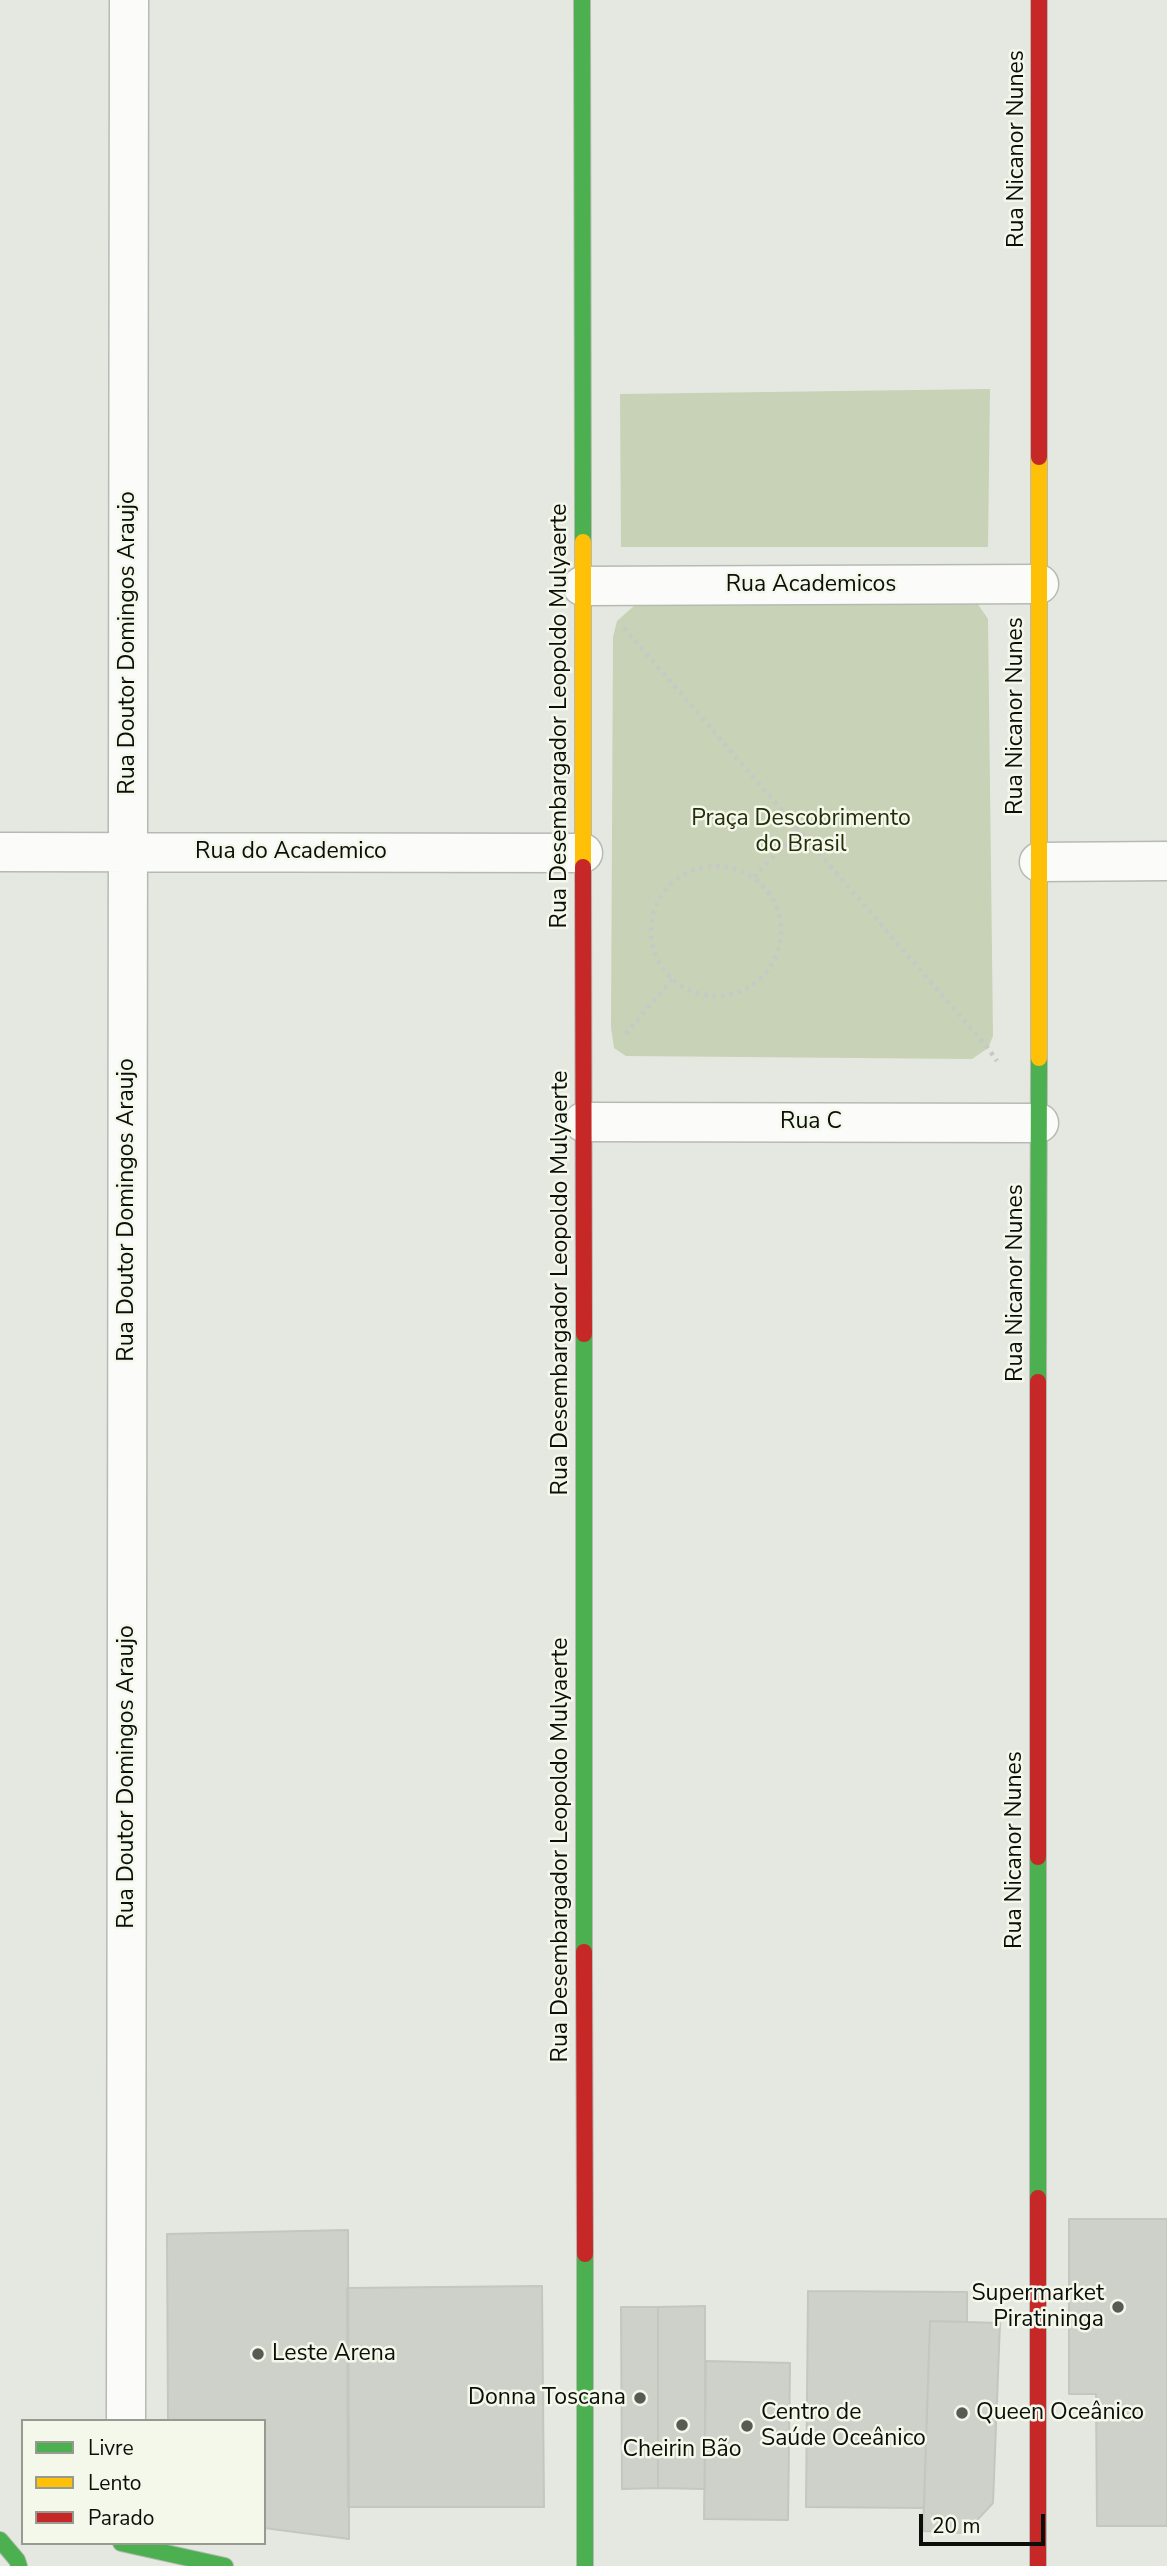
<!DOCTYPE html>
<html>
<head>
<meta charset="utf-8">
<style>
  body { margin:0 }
  #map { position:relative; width:1167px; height:2566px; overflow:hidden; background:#e5e8e0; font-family:"Nunito Sans",sans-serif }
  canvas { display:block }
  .legend { position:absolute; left:21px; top:2419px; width:245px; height:126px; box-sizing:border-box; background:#f3f8ea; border:2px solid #979a90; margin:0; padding:9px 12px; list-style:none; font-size:21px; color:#0c0e09 }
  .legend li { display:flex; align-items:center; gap:14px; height:35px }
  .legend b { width:35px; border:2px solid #979a90 }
  .scale { position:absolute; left:919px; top:2514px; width:126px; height:32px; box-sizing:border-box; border:4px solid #0c0e09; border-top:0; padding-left:9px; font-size:21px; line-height:24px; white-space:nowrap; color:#0c0e09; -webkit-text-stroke:5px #f3f8ea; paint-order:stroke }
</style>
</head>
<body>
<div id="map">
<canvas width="1167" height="2566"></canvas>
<ul class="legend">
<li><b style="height:9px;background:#4caf50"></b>Livre</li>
<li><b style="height:9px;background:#ffc107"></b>Lento</li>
<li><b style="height:9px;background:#c62828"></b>Parado</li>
</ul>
<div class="scale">20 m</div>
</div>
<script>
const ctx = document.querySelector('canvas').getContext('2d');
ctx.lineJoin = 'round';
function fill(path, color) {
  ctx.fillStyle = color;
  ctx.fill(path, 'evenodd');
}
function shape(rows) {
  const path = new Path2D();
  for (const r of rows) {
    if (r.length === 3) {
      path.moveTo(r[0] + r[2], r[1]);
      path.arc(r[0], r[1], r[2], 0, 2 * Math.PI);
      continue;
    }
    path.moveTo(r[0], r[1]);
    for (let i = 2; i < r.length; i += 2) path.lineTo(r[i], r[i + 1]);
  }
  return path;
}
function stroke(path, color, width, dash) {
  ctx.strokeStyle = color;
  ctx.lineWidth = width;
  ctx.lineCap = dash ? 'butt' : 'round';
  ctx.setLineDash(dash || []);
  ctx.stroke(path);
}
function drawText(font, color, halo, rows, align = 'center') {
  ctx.font = font + ' "Nunito Sans",sans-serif';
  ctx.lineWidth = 5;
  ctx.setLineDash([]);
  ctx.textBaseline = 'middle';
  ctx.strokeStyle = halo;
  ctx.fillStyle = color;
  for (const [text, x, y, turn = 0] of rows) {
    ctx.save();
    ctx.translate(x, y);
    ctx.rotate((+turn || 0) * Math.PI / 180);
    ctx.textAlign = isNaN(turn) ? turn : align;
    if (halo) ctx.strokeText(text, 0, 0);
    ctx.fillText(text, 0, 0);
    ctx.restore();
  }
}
fill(shape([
  [990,389,988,547,621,547,620,394],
  [961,595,977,603,988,619,993,1036,988,1048,972,1059,626,1056,614,1048,611,1027,613,637,617,621,635,605]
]), '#c8d2b6');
const building = shape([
  [1069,2219,1167,2219,1167,2526,1097,2526,1096,2394,1069,2394,1069,2219],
  [348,2230,349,2539,264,2528,264,2421,168,2421,167,2234,348,2230],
  [542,2286,544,2507,348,2507,347,2288,542,2286],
  [808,2291,967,2292,967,2322,930,2321,924,2508,806,2507,808,2291],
  [705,2306,705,2489,658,2488,658,2307,705,2306],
  [621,2307,658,2307,658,2488,622,2489,621,2307],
  [930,2321,1000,2323,993,2503,965,2533,923,2531,930,2321],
  [706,2361,790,2363,788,2520,704,2519,706,2361]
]);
fill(building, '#ced1ca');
stroke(building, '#c4c6c0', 2);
const street = shape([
  [582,586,1039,584],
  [0,852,583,853],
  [1039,862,1167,861],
  [583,1122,1039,1123],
  [126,2421,129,0]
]);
const fast = shape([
  [582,0,583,542],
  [584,1334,584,1952],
  [1038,1382,1039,1058],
  [1038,2198,1038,1857],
  [585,2254,585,2566],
  [0,2540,17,2560,19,2566],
  [121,2543,225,2566]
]);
const slow = shape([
  [583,542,583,867],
  [1039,1058,1039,457]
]);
const jam = shape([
  [1039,457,1039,0],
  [583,867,584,1334],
  [1038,1857,1038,1382],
  [584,1952,585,2254],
  [1038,2566,1038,2198]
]);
stroke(street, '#b7bab3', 41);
stroke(fast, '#b7bab3', 18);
stroke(slow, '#b7bab3', 18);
stroke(jam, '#b7bab3', 18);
stroke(shape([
  [624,628,988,1048,997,1061],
  [716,931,65],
  [754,877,799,830],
  [626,1034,672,979]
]), '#c7c9c6', 4.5, [3.5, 5]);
stroke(street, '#fbfcfa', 38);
stroke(fast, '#4caf50', 16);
stroke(slow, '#ffc107', 16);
stroke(jam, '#c62828', 16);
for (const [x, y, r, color] of [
  [1118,2307,7,"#585a54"],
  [258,2354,7,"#585a54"],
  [640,2398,7,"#585a54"],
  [962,2413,7,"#585a54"],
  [682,2425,7,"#585a54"],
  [747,2426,7,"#585a54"]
]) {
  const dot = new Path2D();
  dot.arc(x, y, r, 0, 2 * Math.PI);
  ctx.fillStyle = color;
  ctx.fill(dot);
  stroke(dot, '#f3f8ea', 2.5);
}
drawText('23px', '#0c0e09', '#f3f8ea', [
  ["Rua Nicanor Nunes",1017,149,-90],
  ["Rua Academicos",811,585],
  ["Rua Doutor Domingos Araujo",128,643,-90],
  ["Rua Desembargador Leopoldo Mulyaerte",560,716,-90],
  ["Rua Nicanor Nunes",1016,716,-90],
  ["Rua do Academico",291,852],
  ["Rua C",811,1122],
  ["Rua Doutor Domingos Araujo",127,1210,-90],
  ["Rua Desembargador Leopoldo Mulyaerte",561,1283,-90],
  ["Rua Nicanor Nunes",1016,1283,-90],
  ["Rua Doutor Domingos Araujo",127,1777,-90],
  ["Rua Desembargador Leopoldo Mulyaerte",561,1850,-90],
  ["Rua Nicanor Nunes",1015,1850,-90]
]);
drawText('23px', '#242e0b', '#f3f8ea', [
  ["Praça Descobrimento",801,819],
  ["do Brasil",801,845]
]);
drawText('23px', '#0c0e09', '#f3f8ea', [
  ["Supermarket",1104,2294,"right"],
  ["Piratininga",1104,2320,"right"],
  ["Leste Arena",272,2354],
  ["Donna Toscana",626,2398,"right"],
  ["Centro de",761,2413],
  ["Saúde Oceânico",761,2439],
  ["Queen Oceânico",976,2413],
  ["Cheirin Bão",682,2450,"center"]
], 'left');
</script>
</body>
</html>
